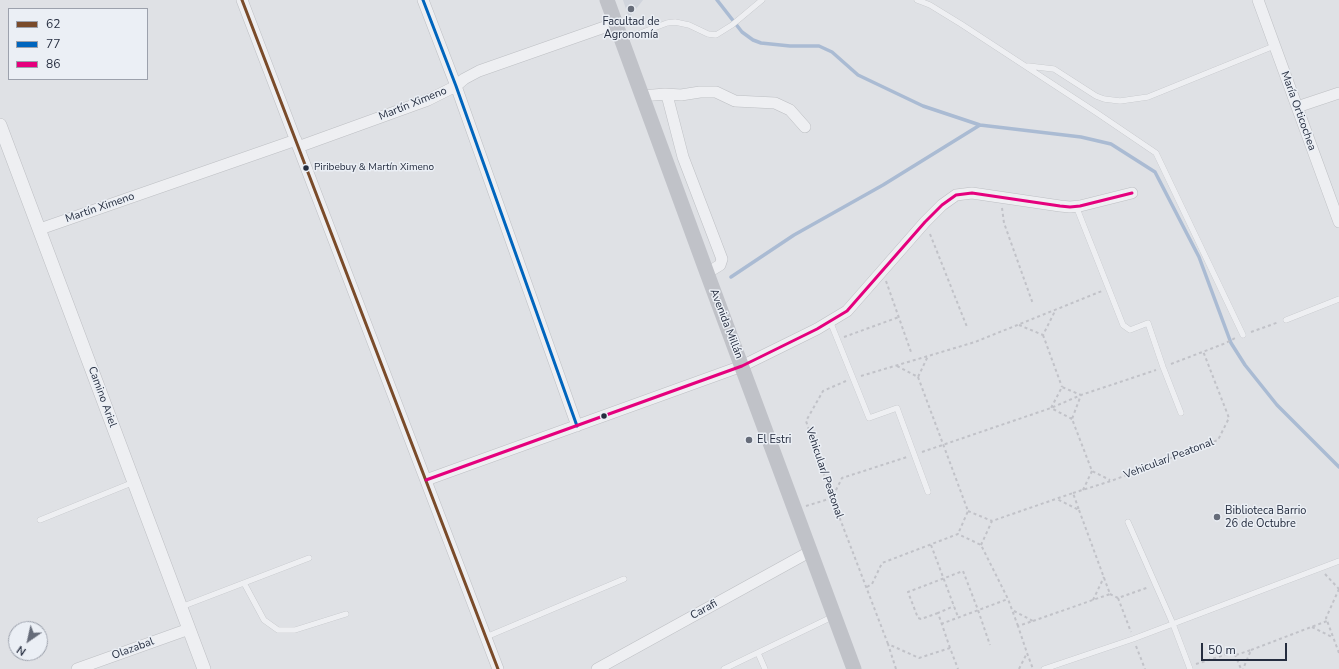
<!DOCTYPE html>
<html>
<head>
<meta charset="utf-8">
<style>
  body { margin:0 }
  #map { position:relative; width:1339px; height:669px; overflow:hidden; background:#dfe1e5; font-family:"Nunito Sans",sans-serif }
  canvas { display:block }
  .legend { position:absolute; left:8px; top:8px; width:140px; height:72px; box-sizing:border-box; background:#ebeff5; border:1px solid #9ca1ac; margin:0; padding:5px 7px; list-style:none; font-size:12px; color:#252d3f }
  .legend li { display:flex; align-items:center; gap:8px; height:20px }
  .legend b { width:20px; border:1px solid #9ca1ac }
  .north { position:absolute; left:8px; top:621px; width:40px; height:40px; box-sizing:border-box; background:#ebeff5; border:1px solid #9ca1ac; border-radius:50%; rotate:214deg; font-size:11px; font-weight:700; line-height:16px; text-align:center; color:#252d3f }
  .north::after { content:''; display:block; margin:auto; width:14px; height:18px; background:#666c79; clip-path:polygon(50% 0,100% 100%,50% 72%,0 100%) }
  .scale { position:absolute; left:1201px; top:643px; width:86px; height:18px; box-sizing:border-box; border:2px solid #252d3f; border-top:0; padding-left:5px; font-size:12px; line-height:14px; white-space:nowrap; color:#252d3f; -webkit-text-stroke:3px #ebeff5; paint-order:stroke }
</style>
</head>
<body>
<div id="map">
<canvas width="1339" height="669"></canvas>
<ul class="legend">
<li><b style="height:5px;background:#7a4b2a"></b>62</li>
<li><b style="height:5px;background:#0065bd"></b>77</li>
<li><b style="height:5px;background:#e5007d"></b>86</li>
</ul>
<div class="north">N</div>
<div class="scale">50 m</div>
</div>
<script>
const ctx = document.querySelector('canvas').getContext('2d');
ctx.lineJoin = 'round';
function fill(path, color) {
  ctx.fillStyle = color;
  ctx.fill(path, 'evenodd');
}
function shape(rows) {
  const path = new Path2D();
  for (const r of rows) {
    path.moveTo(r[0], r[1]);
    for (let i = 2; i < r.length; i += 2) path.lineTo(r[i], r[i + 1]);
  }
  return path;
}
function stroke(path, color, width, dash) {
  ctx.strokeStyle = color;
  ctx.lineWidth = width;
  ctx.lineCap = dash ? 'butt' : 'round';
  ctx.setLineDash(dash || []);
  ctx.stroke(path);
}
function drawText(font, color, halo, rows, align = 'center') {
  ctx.font = font + ' "Nunito Sans",sans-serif';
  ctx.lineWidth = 3;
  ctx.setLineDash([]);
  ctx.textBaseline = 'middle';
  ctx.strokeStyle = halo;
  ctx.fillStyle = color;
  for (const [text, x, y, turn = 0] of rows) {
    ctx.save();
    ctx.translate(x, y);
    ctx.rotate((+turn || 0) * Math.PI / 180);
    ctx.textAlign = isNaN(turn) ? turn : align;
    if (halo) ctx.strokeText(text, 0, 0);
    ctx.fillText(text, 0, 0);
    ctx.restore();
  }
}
fill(shape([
  [623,0,643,0,629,18]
]), '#d0d4dc');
stroke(shape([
  [717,0,742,32,753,40,761,43,790,46,819,46,832,52,858,75,923,106,980,125,1081,137,1111,144,1155,172,1199,257,1231,343,1245,365,1277,405,1339,467],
  [731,277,794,235,883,185,980,125]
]), '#aabbd3', 3.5);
const service = shape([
  [917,0,930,5,961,24,1097,113,1156,153,1243,335],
  [622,40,667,23,675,22,689,25,708,34,716,35,732,25,762,0],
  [1028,66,1054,69,1096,96,1104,99,1120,101,1148,97,1274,46],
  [1076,206,1123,325,1130,330,1148,323,1163,367,1181,413],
  [1286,320,1339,299],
  [830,321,869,418,897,408,928,492],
  [40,520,134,482],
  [1128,522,1173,624,1190,669],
  [244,583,264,620,278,630,295,630,346,614],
  [181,607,309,558],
  [486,637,624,579],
  [758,653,765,669],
  [724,669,834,616],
  [1044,669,1133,639,1339,561]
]);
const minor = shape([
  [242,0,498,669],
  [423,0,456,86,577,426],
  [1258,0,1339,222],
  [665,94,668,99,683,157,722,259,720,265,707,273],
  [642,96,665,94,681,95,700,92,716,92,735,101,775,103,790,110,805,127],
  [1297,107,1339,93],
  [298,147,428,100,456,86,464,79,479,71,616,23],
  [40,229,296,140],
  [426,480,742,366,817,329,847,311,925,222,942,205,956,195,972,193,1060,206,1070,207,1080,206,1132,193],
  [77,669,189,629],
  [597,669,811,551]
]);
const tertiary = shape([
  [0,125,204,669]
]);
stroke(service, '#bdbfc3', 6);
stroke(minor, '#bdbfc3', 12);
stroke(tertiary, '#bdbfc3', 14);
stroke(shape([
  [1002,208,1004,223,1033,304],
  [930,234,967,327],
  [886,281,911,352],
  [1019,325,1043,335,1055,311],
  [1251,332,1279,322],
  [1043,335,1062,387],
  [844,337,899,317],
  [1171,364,1226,343,1235,338],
  [897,366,918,377,928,356],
  [861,376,975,342,1102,291],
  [918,377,968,511,958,534],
  [846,381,823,391,806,421,832,498,888,644],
  [1072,419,1051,408,1062,387,1081,395,1072,419,1092,471,1110,480],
  [922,452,1051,408,1081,395,1156,370],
  [1083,490,1092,471],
  [1073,493,1111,481,1218,440,1229,418,1203,351],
  [806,506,832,498,842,478,907,457],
  [968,511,992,521],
  [931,545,958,617],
  [981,545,992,521,1073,493,1079,510,1057,499],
  [1325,574,1339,589],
  [867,587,872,584,882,563,958,534,981,545,1008,599,1018,626],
  [1339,589,1326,618,1339,653],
  [1110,594,1118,598,1149,587],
  [1118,598,1131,632],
  [1093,600,1104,577],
  [1014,611,1033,621,1018,626,1027,653],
  [938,613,921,619,918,618,908,592,963,571,978,610,990,645],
  [1033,621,1110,594,1079,510],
  [941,624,1008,599],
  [1312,627,1332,637],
  [1136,646,1145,669],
  [950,648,938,613,954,606],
  [1251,650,1327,621],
  [1236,655,1251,650,1243,669],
  [1196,664,1234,652,1241,669],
  [896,669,888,644,919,658,950,648,958,669],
  [1019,669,1027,653,1033,669]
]), '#c1c2c8', 2, [3, 3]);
stroke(service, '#eeeff2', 5.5);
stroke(minor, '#eeeff2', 11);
stroke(tertiary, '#eeeff2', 13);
stroke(shape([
  [607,0,707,273,854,669]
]), '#c0c2c8', 15);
stroke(shape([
  [242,0,498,669]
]), '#7a4b2a', 3);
stroke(shape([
  [423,0,456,86,577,426]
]), '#0065bd', 3);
stroke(shape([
  [426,480,742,366,817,329,847,311,925,222,942,205,956,195,972,193,1060,206,1070,207,1080,206,1132,193]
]), '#e5007d', 3);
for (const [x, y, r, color] of [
  [631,9,4,"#666c79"],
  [306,168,3.5,"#252d3f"],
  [604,416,3.5,"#252d3f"],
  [749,440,4,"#666c79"],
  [1217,517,4,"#666c79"]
]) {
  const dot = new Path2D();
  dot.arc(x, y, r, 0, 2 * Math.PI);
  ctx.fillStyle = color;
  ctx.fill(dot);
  stroke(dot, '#ebeff5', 1.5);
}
drawText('10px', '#252d3f', '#ebeff5', [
  ["Piribebuy & Martín Ximeno",314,168]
], 'left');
drawText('11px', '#252d3f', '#ebeff5', [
  ["Facultad de",631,22,"center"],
  ["Agronomía",631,35,"center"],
  ["El Estri",757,440],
  ["Biblioteca Barrio",1225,511],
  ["26 de Octubre",1225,524]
], 'left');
drawText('11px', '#252d3f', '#ebeff5', [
  ["Martín Ximeno",413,104,-22],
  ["María Orticochea",1298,111,70],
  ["Martín Ximeno",100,208,-19],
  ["Avenida Millán",726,324,69],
  ["Camino Ariel",102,397,70],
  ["Vehicular/ Peatonal",1169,459,-21],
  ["Vehicular/ Peatonal",824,473,71],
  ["Carafi",704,610,-29],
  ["Olazabal",133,649,-20]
]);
</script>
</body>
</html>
